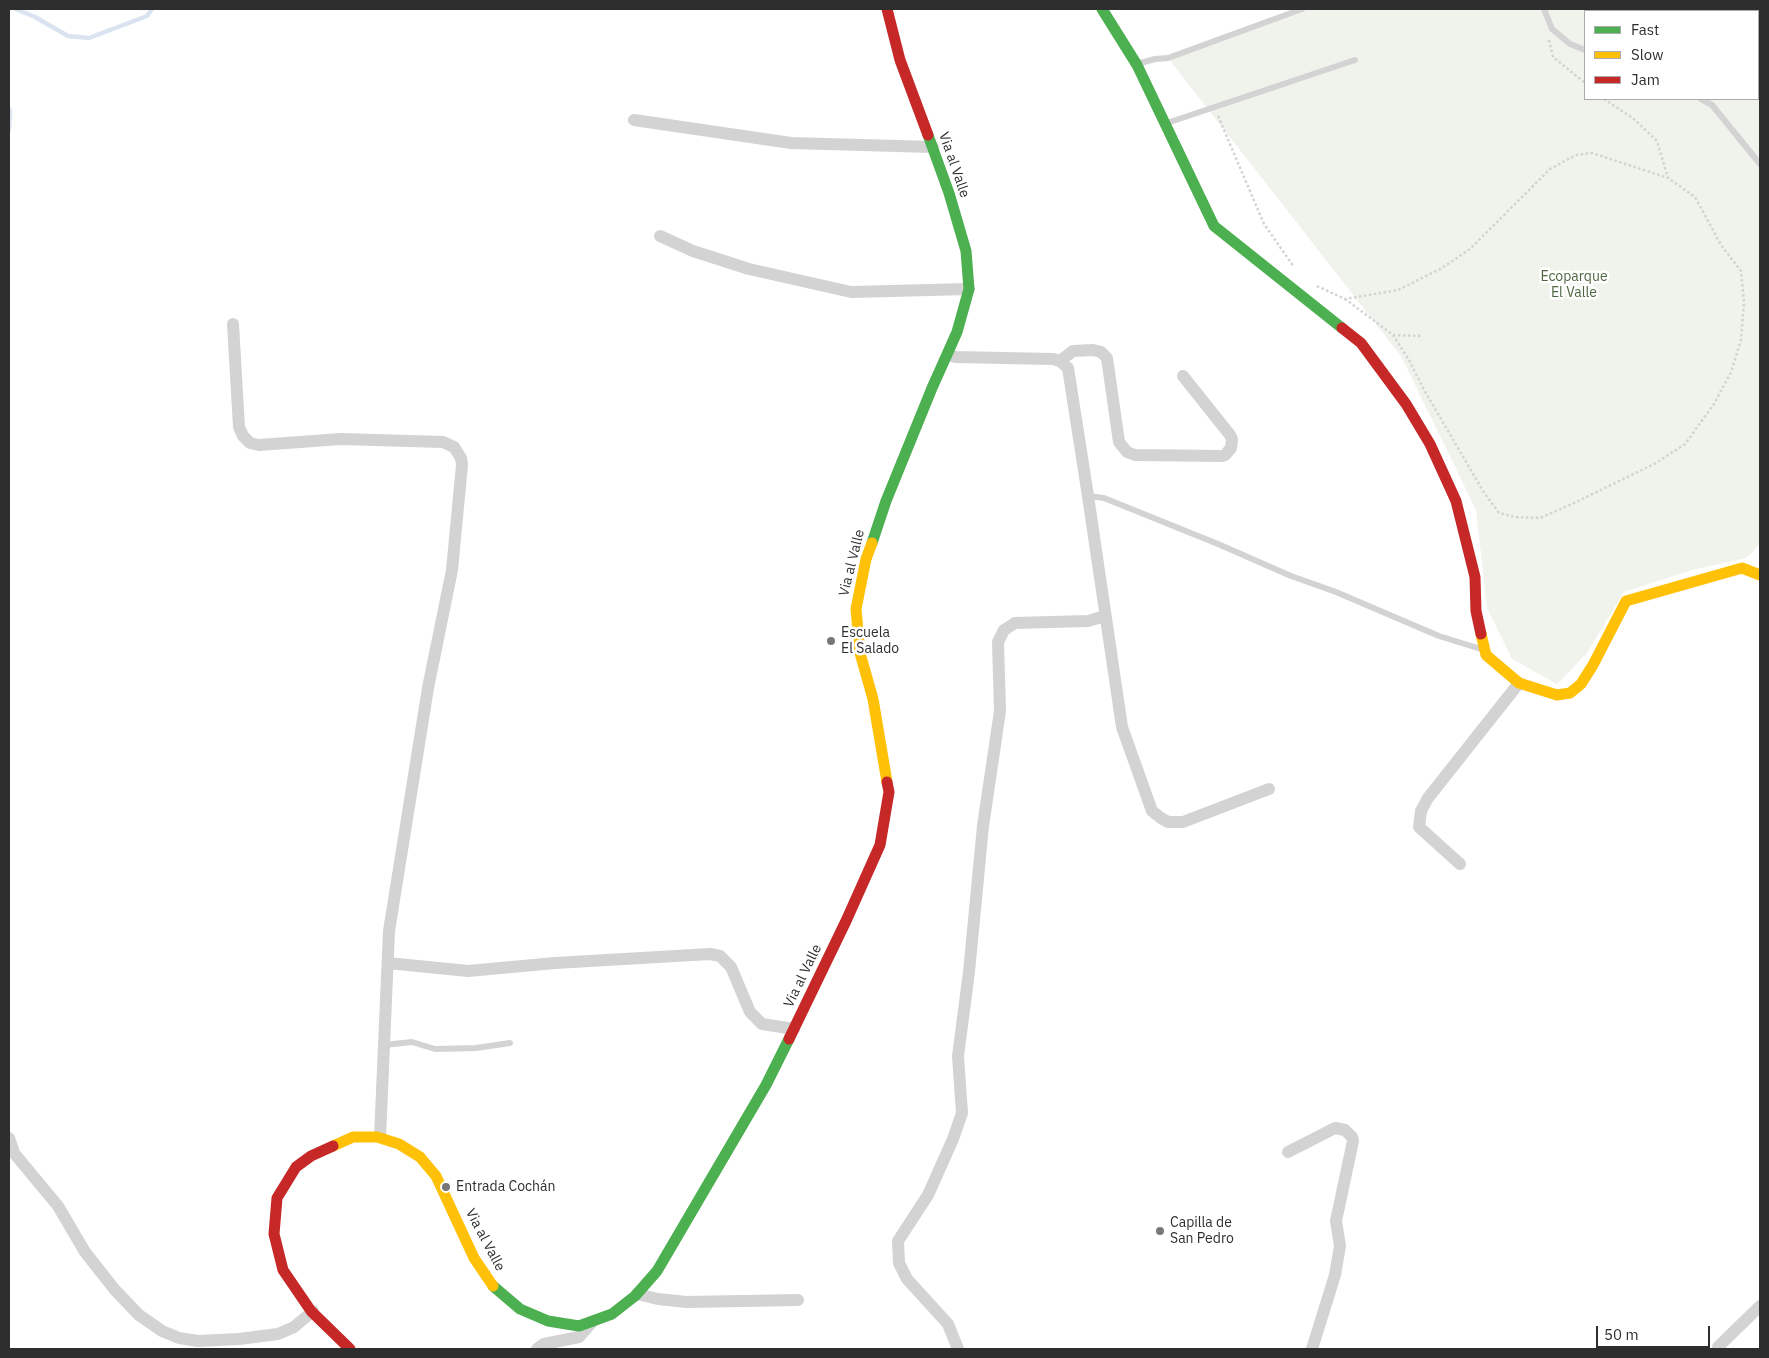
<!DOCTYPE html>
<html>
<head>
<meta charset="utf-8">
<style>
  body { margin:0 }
  #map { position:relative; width:1769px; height:1358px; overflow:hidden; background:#fff; font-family:"IBM Plex Sans",sans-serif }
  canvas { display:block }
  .frame { position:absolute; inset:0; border:10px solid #2e2e2e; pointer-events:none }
  .legend { position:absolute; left:1584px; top:10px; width:175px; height:90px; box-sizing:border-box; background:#fff; border:1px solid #ababab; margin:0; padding:6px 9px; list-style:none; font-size:15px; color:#2e2e2e }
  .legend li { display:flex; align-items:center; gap:10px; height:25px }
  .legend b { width:25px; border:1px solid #ababab }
  .scale { position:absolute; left:1596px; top:1326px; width:114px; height:22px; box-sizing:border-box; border:2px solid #2e2e2e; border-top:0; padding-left:6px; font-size:15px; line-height:18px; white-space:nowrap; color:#2e2e2e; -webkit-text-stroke:4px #fff; paint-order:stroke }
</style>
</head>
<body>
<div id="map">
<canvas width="1769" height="1358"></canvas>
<div class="frame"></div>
<ul class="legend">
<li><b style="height:6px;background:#4caf50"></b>Fast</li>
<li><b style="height:6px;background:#ffc107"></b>Slow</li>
<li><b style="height:6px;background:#c62828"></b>Jam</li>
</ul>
<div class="scale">50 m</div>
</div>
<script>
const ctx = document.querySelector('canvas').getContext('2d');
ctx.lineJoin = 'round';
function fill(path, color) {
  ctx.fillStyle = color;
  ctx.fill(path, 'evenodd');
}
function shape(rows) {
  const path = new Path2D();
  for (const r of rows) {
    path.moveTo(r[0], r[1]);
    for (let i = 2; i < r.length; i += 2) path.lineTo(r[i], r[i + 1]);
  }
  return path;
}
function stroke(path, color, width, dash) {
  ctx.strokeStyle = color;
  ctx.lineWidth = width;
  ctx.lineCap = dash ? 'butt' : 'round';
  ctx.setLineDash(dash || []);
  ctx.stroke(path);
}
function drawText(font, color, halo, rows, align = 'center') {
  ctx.font = font + ' "IBM Plex Sans",sans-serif';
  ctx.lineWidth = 5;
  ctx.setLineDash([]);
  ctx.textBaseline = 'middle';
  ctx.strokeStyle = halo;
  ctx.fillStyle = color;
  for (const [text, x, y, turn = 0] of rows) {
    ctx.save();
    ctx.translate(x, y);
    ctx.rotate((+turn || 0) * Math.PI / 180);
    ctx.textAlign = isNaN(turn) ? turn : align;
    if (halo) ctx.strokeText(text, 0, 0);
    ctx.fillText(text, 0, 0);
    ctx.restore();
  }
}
fill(shape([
  [1302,9,1760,9,1760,544,1746,558,1692,570,1624,592,1587,653,1557,684,1512,659,1487,608,1476,510,1401,356,1168,58],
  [1585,11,1758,11,1758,99,1585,99]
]), '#eff3ec');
stroke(shape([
  [16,9,35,17,68,36,89,38,147,16,152,9],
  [9,109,10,111,9,130]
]), '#dae4f0', 4.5);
stroke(shape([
  [1549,40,1553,57,1585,83],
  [1604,99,1634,119,1657,141,1668,178],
  [1218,116,1264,224,1294,267],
  [1317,286,1345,299,1398,290,1442,268,1470,249,1550,169,1576,155,1592,153,1668,178,1695,197,1721,245,1741,271,1744,302,1741,340,1731,372,1714,404,1685,444,1656,463,1570,505,1540,518,1515,517,1499,513,1483,491,1423,388,1409,360,1393,335,1345,299],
  [1393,335,1422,336]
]), '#d3d3d3', 2.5, [2.5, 2.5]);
stroke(shape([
  [1544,9,1552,29,1570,44,1585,50],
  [1137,64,1155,59,1168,58,1302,9],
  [1701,99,1712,105,1760,164],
  [1167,123,1355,60],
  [1088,496,1104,498,1218,544,1291,576,1336,592,1439,636,1481,649],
  [384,1045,412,1042,435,1049,476,1048,510,1043]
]), '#d3d3d3', 6);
stroke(shape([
  [634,120,791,143,933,147],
  [660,236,693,251,749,269,851,292,969,289],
  [233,324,239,427,243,436,250,443,259,445,341,439,443,442,454,447,461,458,462,465,452,570,428,688,389,931,380,1137],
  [948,354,955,357,1053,359,1060,361,1068,368,1088,496,1122,727,1152,811,1161,818,1168,822,1183,822,1269,789],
  [1060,361,1073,351,1093,350,1101,352,1107,358,1119,442,1127,452,1135,455,1222,456,1225,455,1231,448,1232,439,1230,435,1183,376],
  [1460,864,1419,827,1421,811,1428,798,1519,683],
  [388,963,468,971,555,963,710,954,720,956,731,967,750,1012,762,1024,794,1029],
  [9,1138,14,1153,58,1206,85,1252,115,1290,139,1315,162,1331,179,1338,198,1341,239,1339,278,1334,294,1327,313,1311],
  [1288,1152,1335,1128,1345,1130,1352,1137,1353,1141,1336,1221,1340,1246,1335,1275,1312,1349],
  [637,1294,658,1299,686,1302,798,1300],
  [1718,1347,1760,1306],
  [537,1349,544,1344,579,1337,592,1322],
  [958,1349,948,1324,907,1279,899,1263,898,1241,928,1195,953,1139,962,1113,958,1056,969,972,983,826,1000,711,998,642,1004,630,1015,623,1088,621,1105,616]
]), '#d3d3d3', 12);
stroke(shape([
  [1102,9,1137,65,1214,226,1342,328],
  [872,543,886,501,932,388,957,332,969,289,966,251,949,193,928,135],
  [493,1286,520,1309,548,1321,579,1326,612,1314,635,1296,657,1271,766,1085,789,1039]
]), '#4caf50', 11);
stroke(shape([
  [872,543,866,559,856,609,860,653,873,699,887,782],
  [1481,634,1486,655,1519,683,1557,695,1570,693,1581,684,1593,665,1626,601,1742,568,1760,575],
  [333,1146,353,1137,377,1137,399,1144,420,1157,436,1176,474,1258,493,1286]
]), '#ffc107', 11);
stroke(shape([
  [887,9,900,60,928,135],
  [1342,328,1361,343,1406,404,1430,444,1456,501,1475,577,1476,611,1481,634],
  [789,1039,846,921,880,845,889,792,887,782],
  [333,1146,311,1156,296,1167,277,1198,274,1234,283,1270,311,1311,350,1349]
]), '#c62828', 11);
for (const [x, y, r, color] of [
  [831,641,5,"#777"],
  [446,1187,5,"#777"],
  [1160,1231,5,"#777"]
]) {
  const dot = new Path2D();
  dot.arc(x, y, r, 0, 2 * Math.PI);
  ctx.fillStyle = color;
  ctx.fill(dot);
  stroke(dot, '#fff', 2);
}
drawText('14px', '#2e2e2e', '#fff', [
  ["Via al Valle",954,165,71],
  ["Via al Valle",852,563,-76],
  ["Via al Valle",803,976,-64],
  ["Via al Valle",485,1240,62]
]);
drawText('14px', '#4c673f', '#fff', [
  ["Ecoparque",1574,277],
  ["El Valle",1574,293]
]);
drawText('14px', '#2e2e2e', '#fff', [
  ["Escuela",841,633],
  ["El Salado",841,649],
  ["Entrada Cochán",456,1187],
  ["Capilla de",1170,1223],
  ["San Pedro",1170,1239]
], 'left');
</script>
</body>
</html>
